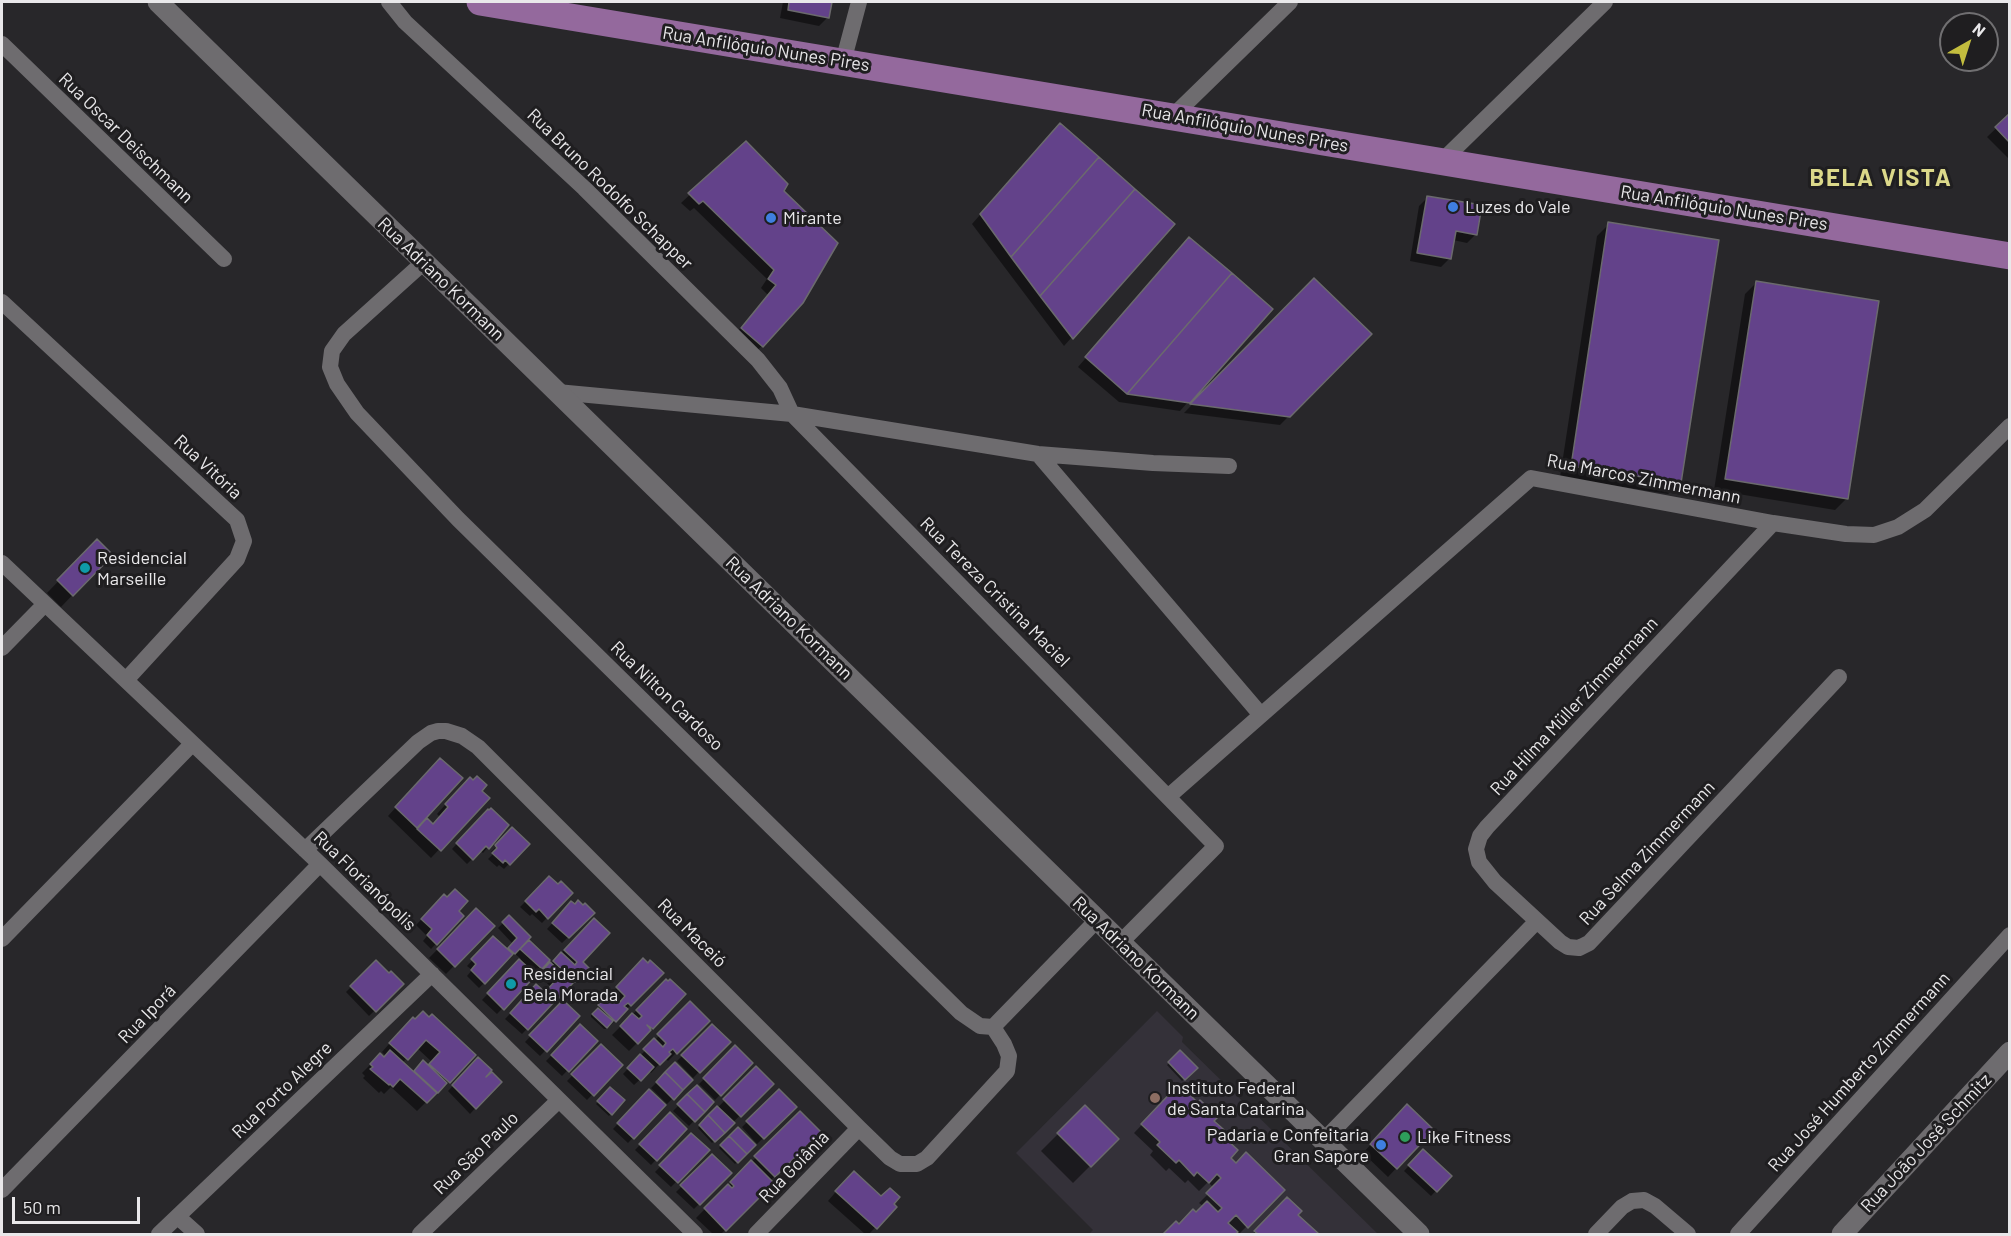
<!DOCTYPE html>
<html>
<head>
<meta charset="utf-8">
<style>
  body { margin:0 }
  #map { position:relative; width:2011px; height:1236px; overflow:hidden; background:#28272a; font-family:Barlow,sans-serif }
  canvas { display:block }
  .frame { position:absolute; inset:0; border:3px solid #e9e8ea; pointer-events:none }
  .north { position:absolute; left:1939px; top:12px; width:60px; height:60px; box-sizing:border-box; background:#1f1e20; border:2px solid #706f71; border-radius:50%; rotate:39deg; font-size:16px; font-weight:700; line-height:24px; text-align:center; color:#e9e8ea }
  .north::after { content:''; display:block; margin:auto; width:21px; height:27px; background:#c3bd3e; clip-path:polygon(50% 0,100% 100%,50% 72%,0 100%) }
  .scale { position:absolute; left:12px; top:1197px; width:128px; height:27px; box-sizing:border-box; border:3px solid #e9e8ea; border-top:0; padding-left:8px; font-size:18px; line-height:21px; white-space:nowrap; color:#e9e8ea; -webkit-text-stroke:4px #1f1e20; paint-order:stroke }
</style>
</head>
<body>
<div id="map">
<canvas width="2011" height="1236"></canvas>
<div class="frame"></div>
<div class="north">N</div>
<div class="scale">50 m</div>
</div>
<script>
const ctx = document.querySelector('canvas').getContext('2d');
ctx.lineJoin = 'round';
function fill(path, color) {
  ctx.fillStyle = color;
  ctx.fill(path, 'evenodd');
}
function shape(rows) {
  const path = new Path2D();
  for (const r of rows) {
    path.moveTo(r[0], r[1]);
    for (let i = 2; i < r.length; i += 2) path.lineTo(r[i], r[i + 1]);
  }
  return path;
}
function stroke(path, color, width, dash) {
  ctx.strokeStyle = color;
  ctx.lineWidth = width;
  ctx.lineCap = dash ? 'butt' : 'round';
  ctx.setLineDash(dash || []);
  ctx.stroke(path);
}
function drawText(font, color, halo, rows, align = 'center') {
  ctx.font = font + ' Barlow,sans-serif';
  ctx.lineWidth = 6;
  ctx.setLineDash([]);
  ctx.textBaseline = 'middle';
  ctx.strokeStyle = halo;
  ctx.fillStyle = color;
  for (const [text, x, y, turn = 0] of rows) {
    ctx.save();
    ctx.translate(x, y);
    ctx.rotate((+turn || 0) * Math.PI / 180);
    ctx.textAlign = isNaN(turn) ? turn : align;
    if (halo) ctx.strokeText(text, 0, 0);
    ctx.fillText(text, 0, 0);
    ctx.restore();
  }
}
fill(shape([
  [1157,1011,1183,1037,1182,1042,1378,1234,1089,1234,1093,1230,1016,1153]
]), '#343139');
fill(shape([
  [783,2,831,2,828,17,819,26,780,18],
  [2010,115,2010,160,1987,137],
  [1052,133,1173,224,1064,346,972,224],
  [745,143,782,191,836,243,762,346,753,354,733,337,768,295,761,288,767,279,694,208,690,211,681,203],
  [1428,197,1476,234,1467,243,1453,240,1450,258,1441,267,1410,261,1419,206],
  [1609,224,1680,483,1668,494,1560,477,1597,236],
  [1181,248,1188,402,1180,411,1119,402,1078,367],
  [1756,283,1847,498,1835,510,1714,490,1745,294],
  [1305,288,1370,334,1280,425,1184,413],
  [97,541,111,555,61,607,47,593],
  [432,768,424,818,432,825,440,817,437,814,461,787,480,791,487,798,431,858,388,816],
  [488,811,507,825,483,853,480,851,467,864,452,849],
  [513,829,528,844,504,869,499,865,497,867,488,859,493,854,491,852],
  [549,878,558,886,571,893,542,923,532,914,530,916,520,907],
  [444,896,462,916,431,949,423,941,427,936,416,925],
  [571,903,593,913,562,943,547,929],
  [476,910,493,926,446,974,429,958],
  [509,917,551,964,585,928,581,962,587,968,522,1034,505,1019,537,986,545,994,551,987,536,973,497,1014,482,1000,521,959,514,953,479,988,467,976,472,970,467,966,493,938,507,951,513,944,498,928],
  [643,961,662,973,607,1029,604,1029,591,1017,591,1014],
  [376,962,402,984,369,1016,346,992],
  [666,981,652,1028,629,1051,612,1035],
  [563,1002,578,1017,540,1056,525,1042],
  [690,1003,708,1021,668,1061,665,1058,651,1073,649,1071,634,1085,623,1074],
  [580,1026,596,1041,562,1076,546,1061],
  [712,1026,728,1042,693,1078,677,1061],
  [404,1027,474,1055,440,1091,431,1097,417,1111,391,1087,384,1094,381,1091,379,1093,363,1078,365,1076,362,1073,380,1055,384,1059,386,1056,382,1052],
  [417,1048,432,1062,428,1067,423,1062,413,1073,402,1063],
  [601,1046,621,1065,587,1100,567,1081],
  [735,1048,751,1063,715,1100,699,1084],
  [1180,1052,1196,1068,1182,1081,1167,1065],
  [478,1059,480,1081,499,1082,470,1114,448,1091],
  [675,1064,691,1080,667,1104,651,1088],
  [756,1068,772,1084,712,1143,698,1128],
  [1179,1086,1212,1121,1225,1140,1229,1158,1236,1165,1283,1190,1239,1234,1236,1232,1233,1234,1164,1234,1176,1223,1179,1226,1196,1214,1203,1206,1199,1203,1214,1188,1208,1182,1199,1191,1188,1180,1185,1183,1169,1168,1166,1171,1150,1155,1153,1151,1134,1133],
  [697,1087,712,1102,689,1126,673,1111],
  [611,1089,623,1100,609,1116,596,1104],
  [649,1091,664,1105,628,1143,613,1129],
  [779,1091,795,1107,757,1144,742,1127],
  [1085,1107,1117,1139,1073,1183,1041,1151],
  [800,1113,819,1132,770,1181,772,1183,721,1234,713,1234,696,1218],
  [670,1114,685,1129,651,1165,635,1150],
  [1398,1115,1432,1130,1388,1177,1363,1153],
  [738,1129,754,1145,735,1164,719,1148],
  [691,1135,708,1150,671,1187,655,1172],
  [1423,1151,1450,1176,1431,1196,1404,1171],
  [712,1156,730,1173,694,1209,676,1192],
  [845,1181,881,1198,895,1207,869,1234,865,1234,828,1201],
  [1287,1199,1296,1215,1317,1234,1253,1234]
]), '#0007');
const building = shape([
  [789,2,832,2,829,18,788,10,789,2],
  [2010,113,2010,143,1995,127,2010,113],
  [1060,123,1099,157,1011,257,980,214,1060,123],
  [746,141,788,184,784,191,838,243,803,303,763,347,741,328,776,285,768,279,774,270,703,201,699,204,688,193,746,141],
  [1099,157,1135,189,1040,296,1011,257,1099,157],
  [1135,189,1175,224,1073,339,1040,296,1135,189],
  [1427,196,1482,205,1477,235,1456,231,1451,259,1417,253,1427,196],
  [1608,222,1719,240,1681,483,1571,466,1608,222],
  [1189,237,1232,273,1127,394,1085,357,1189,237],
  [1232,273,1273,309,1190,403,1127,394,1232,273],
  [1314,278,1372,334,1290,417,1190,404,1314,278],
  [1756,281,1879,301,1848,499,1725,479,1756,281],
  [97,539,113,555,73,596,57,580,97,539],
  [440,758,463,778,417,828,395,807,440,758],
  [477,776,487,785,482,791,490,798,441,851,417,829,427,818,433,824,448,807,445,804,470,777,473,780,477,776],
  [491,808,509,825,489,849,486,846,473,860,456,843,488,809,489,810,491,808],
  [512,827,530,844,510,865,505,860,503,863,492,853,497,848,495,845,512,827],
  [549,876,558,884,561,881,573,893,548,919,539,909,536,912,525,901,549,876],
  [455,889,468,901,459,911,464,916,437,945,427,935,432,929,421,919,444,894,447,897,455,889],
  [578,900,583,905,585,903,595,913,569,938,552,923,571,901,575,904,578,900],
  [476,908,495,926,455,967,437,949,476,908],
  [509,915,531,937,515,954,508,948,517,938,502,922,509,915],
  [594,918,610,933,583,962,589,968,575,982,553,961,561,952,575,965,577,962,564,950,594,918],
  [493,936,513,954,485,984,471,970,476,964,471,959,493,936],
  [529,940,550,960,542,969,520,949,529,940],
  [643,958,648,963,650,960,664,973,631,1006,628,1003,624,1006,628,1009,616,1022,598,1005,609,994,619,1003,625,996,616,987,643,958],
  [519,959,536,975,504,1010,487,993,519,959],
  [376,960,389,973,391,971,404,984,376,1012,350,986,376,960],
  [550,962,573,983,558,999,547,990,555,981,543,970,550,962],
  [666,979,668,981,670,979,686,994,653,1029,647,1025,651,1030,638,1044,620,1026,632,1013,639,1019,642,1016,636,1010,666,979],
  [536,984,555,1001,528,1030,510,1013,536,984],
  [563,1000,580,1016,547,1052,529,1035,563,1000],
  [690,1001,710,1021,677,1054,673,1049,669,1052,671,1054,660,1065,643,1049,654,1038,663,1047,666,1043,657,1034,690,1001],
  [598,1008,613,1021,607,1028,592,1014,598,1008],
  [423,1011,429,1017,432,1014,476,1055,450,1083,429,1064,440,1052,426,1040,408,1060,389,1043,413,1017,415,1019,423,1011],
  [580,1024,598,1041,569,1072,551,1055,580,1024],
  [712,1024,731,1042,700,1073,681,1055,712,1024],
  [601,1044,623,1065,594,1096,571,1074,601,1044],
  [735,1045,753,1063,721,1096,703,1078,735,1045],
  [390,1050,437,1093,427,1103,400,1079,393,1087,390,1084,389,1085,370,1069,373,1067,370,1064,380,1053,384,1057,390,1050],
  [1180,1050,1198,1068,1185,1080,1168,1062,1180,1050],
  [640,1054,654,1067,641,1081,627,1068,640,1054],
  [478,1057,492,1070,486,1077,492,1072,502,1082,476,1109,452,1085,478,1057],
  [423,1060,447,1083,438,1093,414,1071,423,1060],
  [675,1062,693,1080,683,1090,665,1072,675,1062],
  [756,1066,774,1084,741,1117,723,1099,756,1066],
  [665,1072,683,1090,674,1100,656,1082,665,1072],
  [1179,1084,1198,1103,1200,1100,1218,1117,1214,1121,1231,1136,1227,1140,1238,1150,1231,1158,1236,1163,1246,1152,1285,1190,1248,1228,1236,1215,1228,1223,1238,1232,1235,1234,1163,1234,1176,1221,1179,1224,1193,1209,1196,1212,1207,1201,1218,1212,1222,1208,1206,1193,1221,1178,1217,1174,1209,1183,1197,1172,1194,1176,1179,1160,1176,1163,1157,1145,1160,1142,1141,1124,1179,1084],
  [697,1085,714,1102,705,1112,687,1094,697,1085],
  [610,1087,625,1100,612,1115,597,1101,610,1087],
  [649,1089,666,1105,634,1139,617,1123,649,1089],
  [779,1089,797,1107,764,1139,746,1121,779,1089],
  [687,1094,705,1112,695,1122,677,1104,687,1094],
  [1407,1104,1434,1130,1397,1169,1370,1144,1407,1104],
  [1085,1105,1119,1139,1091,1167,1057,1133,1085,1105],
  [717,1106,735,1123,725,1133,708,1115,717,1106],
  [800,1111,821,1132,775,1177,754,1156,800,1111],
  [670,1112,687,1129,657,1161,639,1144,670,1112],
  [708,1115,725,1133,715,1142,699,1125,708,1115],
  [738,1127,756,1145,747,1154,729,1136,738,1127],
  [691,1133,710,1150,678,1183,659,1165,691,1133],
  [729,1136,747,1154,738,1163,720,1145,729,1136],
  [1423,1149,1452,1176,1437,1192,1408,1165,1423,1149],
  [712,1154,732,1173,700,1205,680,1185,712,1154],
  [751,1160,774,1183,726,1231,704,1208,728,1184,732,1188,734,1186,730,1182,751,1160],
  [854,1171,881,1196,890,1188,900,1197,894,1204,897,1207,877,1229,835,1191,854,1171],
  [1287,1197,1302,1211,1298,1215,1319,1234,1258,1234,1254,1231,1287,1197]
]);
fill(building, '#63428a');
stroke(building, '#6b6a6d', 1.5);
stroke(shape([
  [389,2,405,22,584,188,758,360,780,388,792,414,1216,846,1121,942],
  [2,44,224,259],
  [843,62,859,2],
  [1173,116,1290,2],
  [1441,162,1605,2],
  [424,262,344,334,332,351,330,367,337,384,357,413,458,519,961,1013,980,1026,993,1027],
  [2,302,237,520,244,541,237,559,126,680],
  [557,392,792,414,1038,454,1153,463,1229,466],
  [1038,454,1261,715],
  [1773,523,1487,827,1480,836,1476,849,1479,862,1495,882,1560,942,1568,947,1579,948,1589,943,1839,677],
  [2,563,320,864,695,1234],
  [2,648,45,604],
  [1169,796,1531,478,1773,523,1846,534,1874,535,1898,527,1925,510,2010,426],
  [305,850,418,742,431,733,438,731,446,731,462,736,478,747,859,1128,890,1158,900,1164,917,1164,927,1158,1007,1071,1009,1056,1004,1044,993,1027],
  [2,939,192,744],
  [993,1027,1097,920],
  [1323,1141,1537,921],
  [2,1190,320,864],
  [178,1217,197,1234],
  [159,1234,432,974],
  [420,1234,559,1100],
  [756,1234,859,1128],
  [1596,1234,1622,1207,1632,1201,1644,1200,1655,1206,1688,1234],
  [1738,1234,2010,935]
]), '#6e6c6f', 16);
stroke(shape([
  [158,2,1419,1234],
  [1842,1234,2010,1052]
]), '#6e6c6f', 21);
stroke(shape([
  [480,2,2010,256]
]), '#94699d', 27);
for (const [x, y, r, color] of [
  [1453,207,6,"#3f7fe0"],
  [771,218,6,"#3f7fe0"],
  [85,568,6,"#0f9aa8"],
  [511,984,6,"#0f9aa8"],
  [1155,1098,6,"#8d6e63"],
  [1405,1137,6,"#2e9e5b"],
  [1381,1145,6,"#3f7fe0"]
]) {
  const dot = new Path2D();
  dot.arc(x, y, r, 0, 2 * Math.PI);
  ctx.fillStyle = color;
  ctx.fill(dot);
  stroke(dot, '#1f1e20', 2);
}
drawText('18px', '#e9e8ea', '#1f1e20', [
  ["Rua Anfilóquio Nunes Pires",766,49,9],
  ["Rua Anfilóquio Nunes Pires",1245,128,10],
  ["Rua Oscar Deischmann",126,138,44],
  ["Rua Bruno Rodolfo Schapper",610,189,44],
  ["Rua Anfilóquio Nunes Pires",1724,208,9],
  ["Rua Adriano Kormann",441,279,44],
  ["Rua Vitória",208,467,43],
  ["Rua Marcos Zimmermann",1644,479,11],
  ["Rua Tereza Cristina Maciel",995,592,45],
  ["Rua Adriano Kormann",789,618,44],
  ["Rua Nilton Cardoso",667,696,44],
  ["Rua Hilma Müller Zimmermann",1574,706,-47],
  ["Rua Selma Zimmermann",1647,853,-47],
  ["Rua Florianópolis",365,881,44],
  ["Rua Maceió",692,933,45],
  ["Rua Adriano Kormann",1136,958,44],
  ["Rua Iporá",147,1014,-46],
  ["Rua José Humberto Zimmermann",1859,1072,-48],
  ["Rua Porto Alegre",282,1090,-44],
  ["Rua João José Schmitz",1926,1143,-47],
  ["Rua São Paulo",476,1153,-44],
  ["Rua Goiânia",794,1167,-46]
]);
drawText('18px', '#e9e8ea', '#1f1e20', [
  ["Luzes do Vale",1465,207],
  ["Mirante",783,218],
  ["Residencial",97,558],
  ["Marseille",97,579],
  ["Residencial",523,974],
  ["Bela Morada",523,995],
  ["Instituto Federal",1167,1088],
  ["de Santa Catarina",1167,1109],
  ["Padaria e Confeitaria",1369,1135,"right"],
  ["Gran Sapore",1369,1156,"right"],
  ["Like Fitness",1417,1137]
], 'left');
ctx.letterSpacing = '1.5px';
drawText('bold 24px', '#dcd98a', '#1f1e20', [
  ["BELA VISTA",1881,178]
]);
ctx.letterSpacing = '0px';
</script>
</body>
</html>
